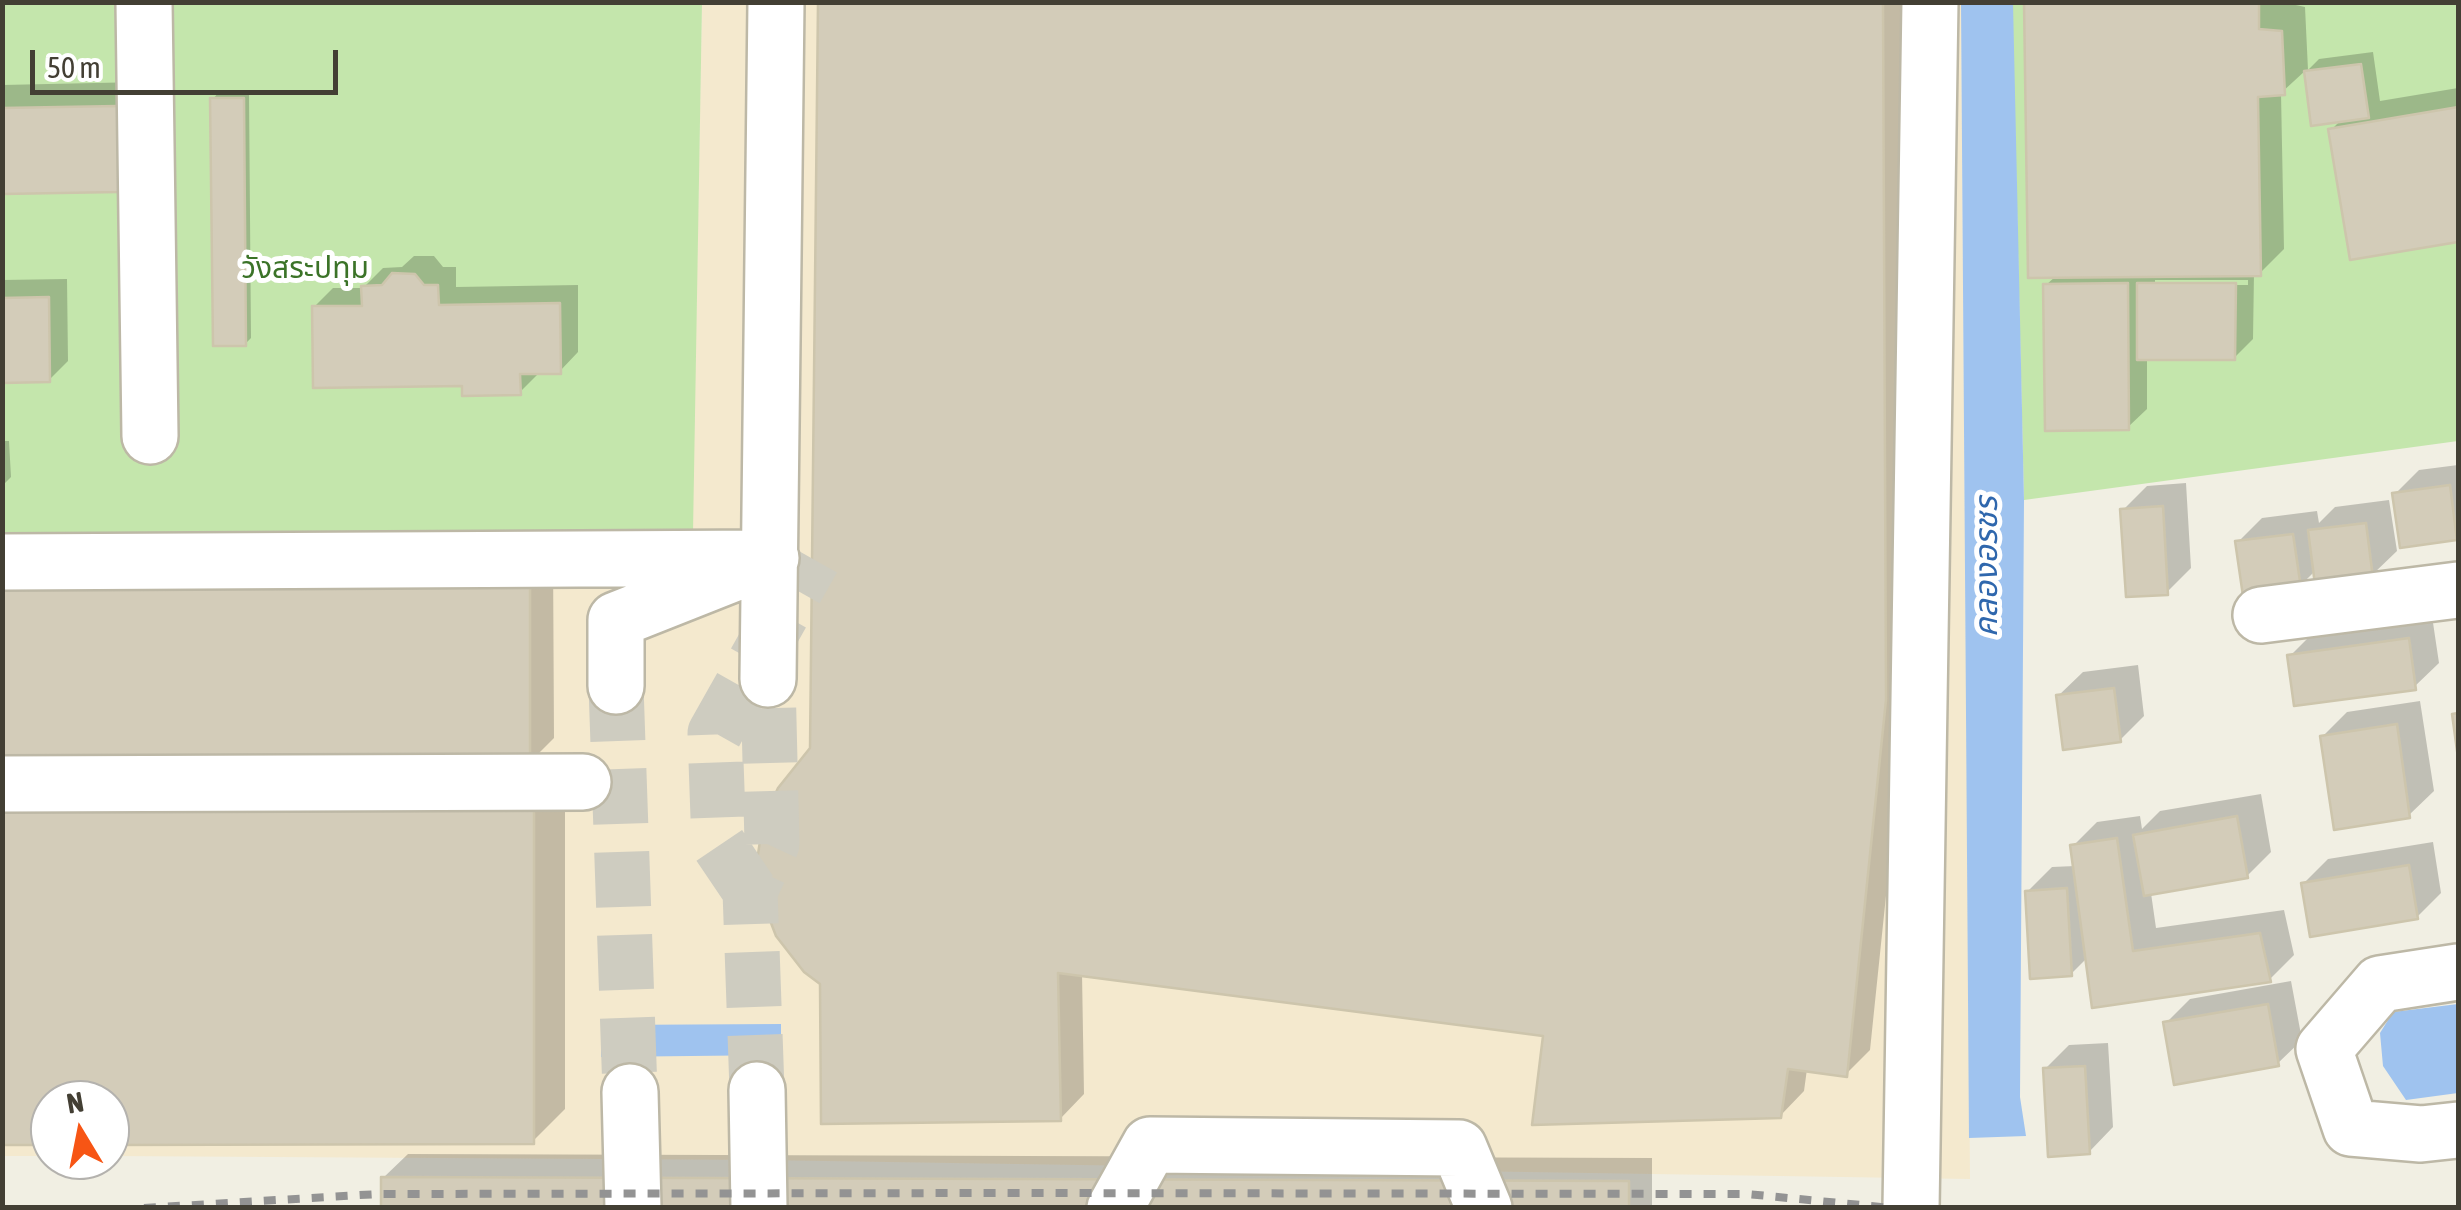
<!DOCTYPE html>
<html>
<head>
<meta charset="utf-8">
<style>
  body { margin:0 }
  #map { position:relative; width:2461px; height:1210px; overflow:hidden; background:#f1efe3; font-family:"Asap Condensed",sans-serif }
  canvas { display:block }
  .frame { position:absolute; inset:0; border:5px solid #433f34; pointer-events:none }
  .north { position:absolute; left:30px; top:1080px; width:100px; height:100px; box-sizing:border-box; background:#fff; border:2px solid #b4b2ae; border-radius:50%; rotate:350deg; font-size:28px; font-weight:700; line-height:40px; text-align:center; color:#433f34 }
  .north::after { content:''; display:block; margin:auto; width:35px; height:45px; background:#f75514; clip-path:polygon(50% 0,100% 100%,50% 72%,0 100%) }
  .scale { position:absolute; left:30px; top:50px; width:308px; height:45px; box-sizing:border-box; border:5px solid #433f34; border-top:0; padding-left:12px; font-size:30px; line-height:35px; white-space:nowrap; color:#433f34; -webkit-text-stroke:8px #fff; paint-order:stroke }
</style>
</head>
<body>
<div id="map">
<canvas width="2461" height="1210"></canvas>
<div class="frame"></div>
<div class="north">N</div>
<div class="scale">50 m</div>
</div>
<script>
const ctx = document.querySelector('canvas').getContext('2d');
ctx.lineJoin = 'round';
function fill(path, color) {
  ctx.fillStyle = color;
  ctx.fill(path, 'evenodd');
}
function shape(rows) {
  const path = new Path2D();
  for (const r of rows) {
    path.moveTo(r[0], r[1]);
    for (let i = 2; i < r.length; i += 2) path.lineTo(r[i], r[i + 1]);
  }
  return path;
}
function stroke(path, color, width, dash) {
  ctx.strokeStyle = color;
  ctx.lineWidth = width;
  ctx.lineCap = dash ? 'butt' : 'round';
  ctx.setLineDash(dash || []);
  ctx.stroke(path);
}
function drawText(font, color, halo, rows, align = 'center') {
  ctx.font = font + ' "Asap Condensed","Noto Sans Thai",sans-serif';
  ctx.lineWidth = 10;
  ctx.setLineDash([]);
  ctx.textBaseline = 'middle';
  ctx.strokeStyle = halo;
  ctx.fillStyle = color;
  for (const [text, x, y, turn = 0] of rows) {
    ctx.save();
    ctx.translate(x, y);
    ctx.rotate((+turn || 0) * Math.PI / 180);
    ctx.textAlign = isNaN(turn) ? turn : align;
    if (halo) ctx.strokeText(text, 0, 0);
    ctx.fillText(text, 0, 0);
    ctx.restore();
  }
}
fill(shape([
  [702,3,1961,3,1970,1179,758,1160,110,1156,110,1100,50,1100,50,1156,3,1156,2,538,692,532]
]), '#f4e9ce');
fill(shape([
  [2,3,702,3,693,532,3,538],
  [2012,3,2458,3,2458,441,2024,500]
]), '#c4e6ac');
fill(shape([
  [1961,3,2013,3,2024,500,2020,1097,2026,1136,1969,1138],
  [2458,1004,2458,1093,2406,1100,2383,1066,2380,1033,2393,1012],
  [781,1024,781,1055,601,1057,601,1025]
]), '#9fc3ef');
fill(shape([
  [820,2,1907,2,1909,674,1870,1050,1846,1074,1807,1069,1804,1091,1780,1116,1546,1034,1082,973,1084,1094,1060,1119,823,983,813,749],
  [2027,2,2282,2,2305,7,2308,70,2319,59,2373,52,2380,101,2458,88,2458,239,2352,257,2331,130,2341,120,2313,124,2306,70,2281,93,2284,249,2260,273,2254,273,2253,339,2234,358,2147,358,2147,409,2128,427,2046,285,2056,276],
  [2155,280,2248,280,2248,285,2155,285],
  [141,82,142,166,118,190,2,192,2,85],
  [218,93,249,93,251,338,245,344,213,99],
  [414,256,434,256,443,267,456,267,456,287,578,285,578,352,560,371,538,374,519,393,465,384,314,307,333,288,363,288,383,268,402,267],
  [67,279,68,361,49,380,2,380,2,280],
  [2,441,9,441,11,477,2,486],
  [2458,465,2458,535,2456,538,2395,494,2419,470],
  [2186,483,2191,568,2167,592,2123,510,2147,486],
  [2389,500,2397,551,2372,575,2316,570,2300,586,2238,542,2262,518,2317,511,2319,523,2335,507],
  [553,551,554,738,528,764,565,764,565,1109,533,1141,110,1142,110,1100,50,1100,50,1142,2,1142],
  [2432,616,2439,663,2414,687,2290,656,2314,632],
  [2138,665,2144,716,2120,740,2058,696,2083,672],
  [2420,701,2434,791,2409,815,2323,736,2347,712],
  [2261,794,2271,852,2247,876,2151,893,2156,928,2284,910,2294,955,2269,980,2088,957,2071,974,2027,892,2052,867,2075,866,2073,846,2097,822,2140,816,2142,829,2160,811],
  [2433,842,2441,893,2417,917,2304,883,2328,859],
  [2291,981,2302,1040,2277,1064,2166,1023,2190,999],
  [2108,1043,2113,1127,2089,1152,2045,1069,2069,1045],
  [408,1154,1652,1158,1652,1208,383,1208,383,1178]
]), '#0003');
const building = shape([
  [818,2,1883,2,1886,700,1847,1077,1788,1069,1781,1118,1532,1125,1543,1036,1058,973,1061,1121,821,1124,820,984,804,972,776,936,763,902,757,861,763,821,778,788,810,748,818,2],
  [2024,2,2259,2,2259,29,2282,31,2285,95,2258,97,2261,276,2028,278,2024,2],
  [2361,64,2369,118,2311,126,2304,71,2361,64],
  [210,98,244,98,246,346,213,346,210,98],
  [118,106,119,192,2,194,2,108,118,106],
  [2458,107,2458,242,2350,260,2328,129,2458,107],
  [392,273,415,274,424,285,438,285,439,305,560,303,561,374,520,374,521,395,462,396,462,386,313,388,312,306,362,306,361,286,382,285,392,273],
  [2128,283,2129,430,2045,431,2043,284,2128,283],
  [2137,283,2236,283,2235,360,2137,360,2137,283],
  [49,297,50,382,2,383,2,298,49,297],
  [2450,485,2457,540,2400,548,2392,493,2450,485],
  [2163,506,2168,595,2126,597,2120,509,2163,506],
  [2366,523,2373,578,2315,585,2308,530,2366,523],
  [2293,534,2301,588,2243,596,2235,541,2293,534],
  [530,574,530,765,2,768,2,577,530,574],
  [2409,638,2416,690,2294,706,2287,655,2409,638],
  [2114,688,2121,742,2063,750,2056,695,2114,688],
  [2458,713,2458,758,2452,714,2458,713],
  [2397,724,2410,818,2334,830,2320,736,2397,724],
  [534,796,534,1144,110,1145,110,1100,50,1100,50,1145,2,1145,2,797,534,796],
  [2237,816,2248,878,2144,896,2133,835,2237,816],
  [2117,838,2133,951,2260,933,2271,982,2092,1008,2070,845,2117,838],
  [2409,865,2418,919,2310,937,2301,883,2409,865],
  [2067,888,2072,976,2030,979,2025,891,2067,888],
  [2268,1004,2279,1066,2174,1085,2163,1022,2268,1004],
  [2085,1066,2090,1154,2048,1157,2043,1068,2085,1066],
  [381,1177,1629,1181,1629,1208,381,1208,381,1177]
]);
fill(building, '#d3ccb9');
stroke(building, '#cdc5ac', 2.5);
stroke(shape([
  [616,686,630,1092],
  [750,891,719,845,715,733,813,559],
  [757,1090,750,891,772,844,768,679]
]), '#ceccc0', 55, [55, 28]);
const minor = shape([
  [144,2,150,436],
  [2,562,771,558],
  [2261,615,2458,590],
  [768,679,776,2],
  [616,686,616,620,750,567],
  [2,784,583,782],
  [2458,972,2380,984,2324,1049,2351,1128,2421,1134,2458,1130],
  [757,1090,759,1208],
  [630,1092,633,1208],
  [1115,1208,1150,1145,1459,1148,1484,1208],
  [1911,1208,1930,2]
]);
stroke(minor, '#bdb8a6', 60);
stroke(minor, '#fff', 55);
stroke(shape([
  [144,1208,378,1194,1005,1193,1747,1194,1892,1208]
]), '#939393', 8, [12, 12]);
drawText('30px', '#3b7328', '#fff', [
  ["วังสระปทุม",305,269]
]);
drawText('italic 32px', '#2f67ad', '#fff', [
  ["คลองอรชร",1987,567,-90]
]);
</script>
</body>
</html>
